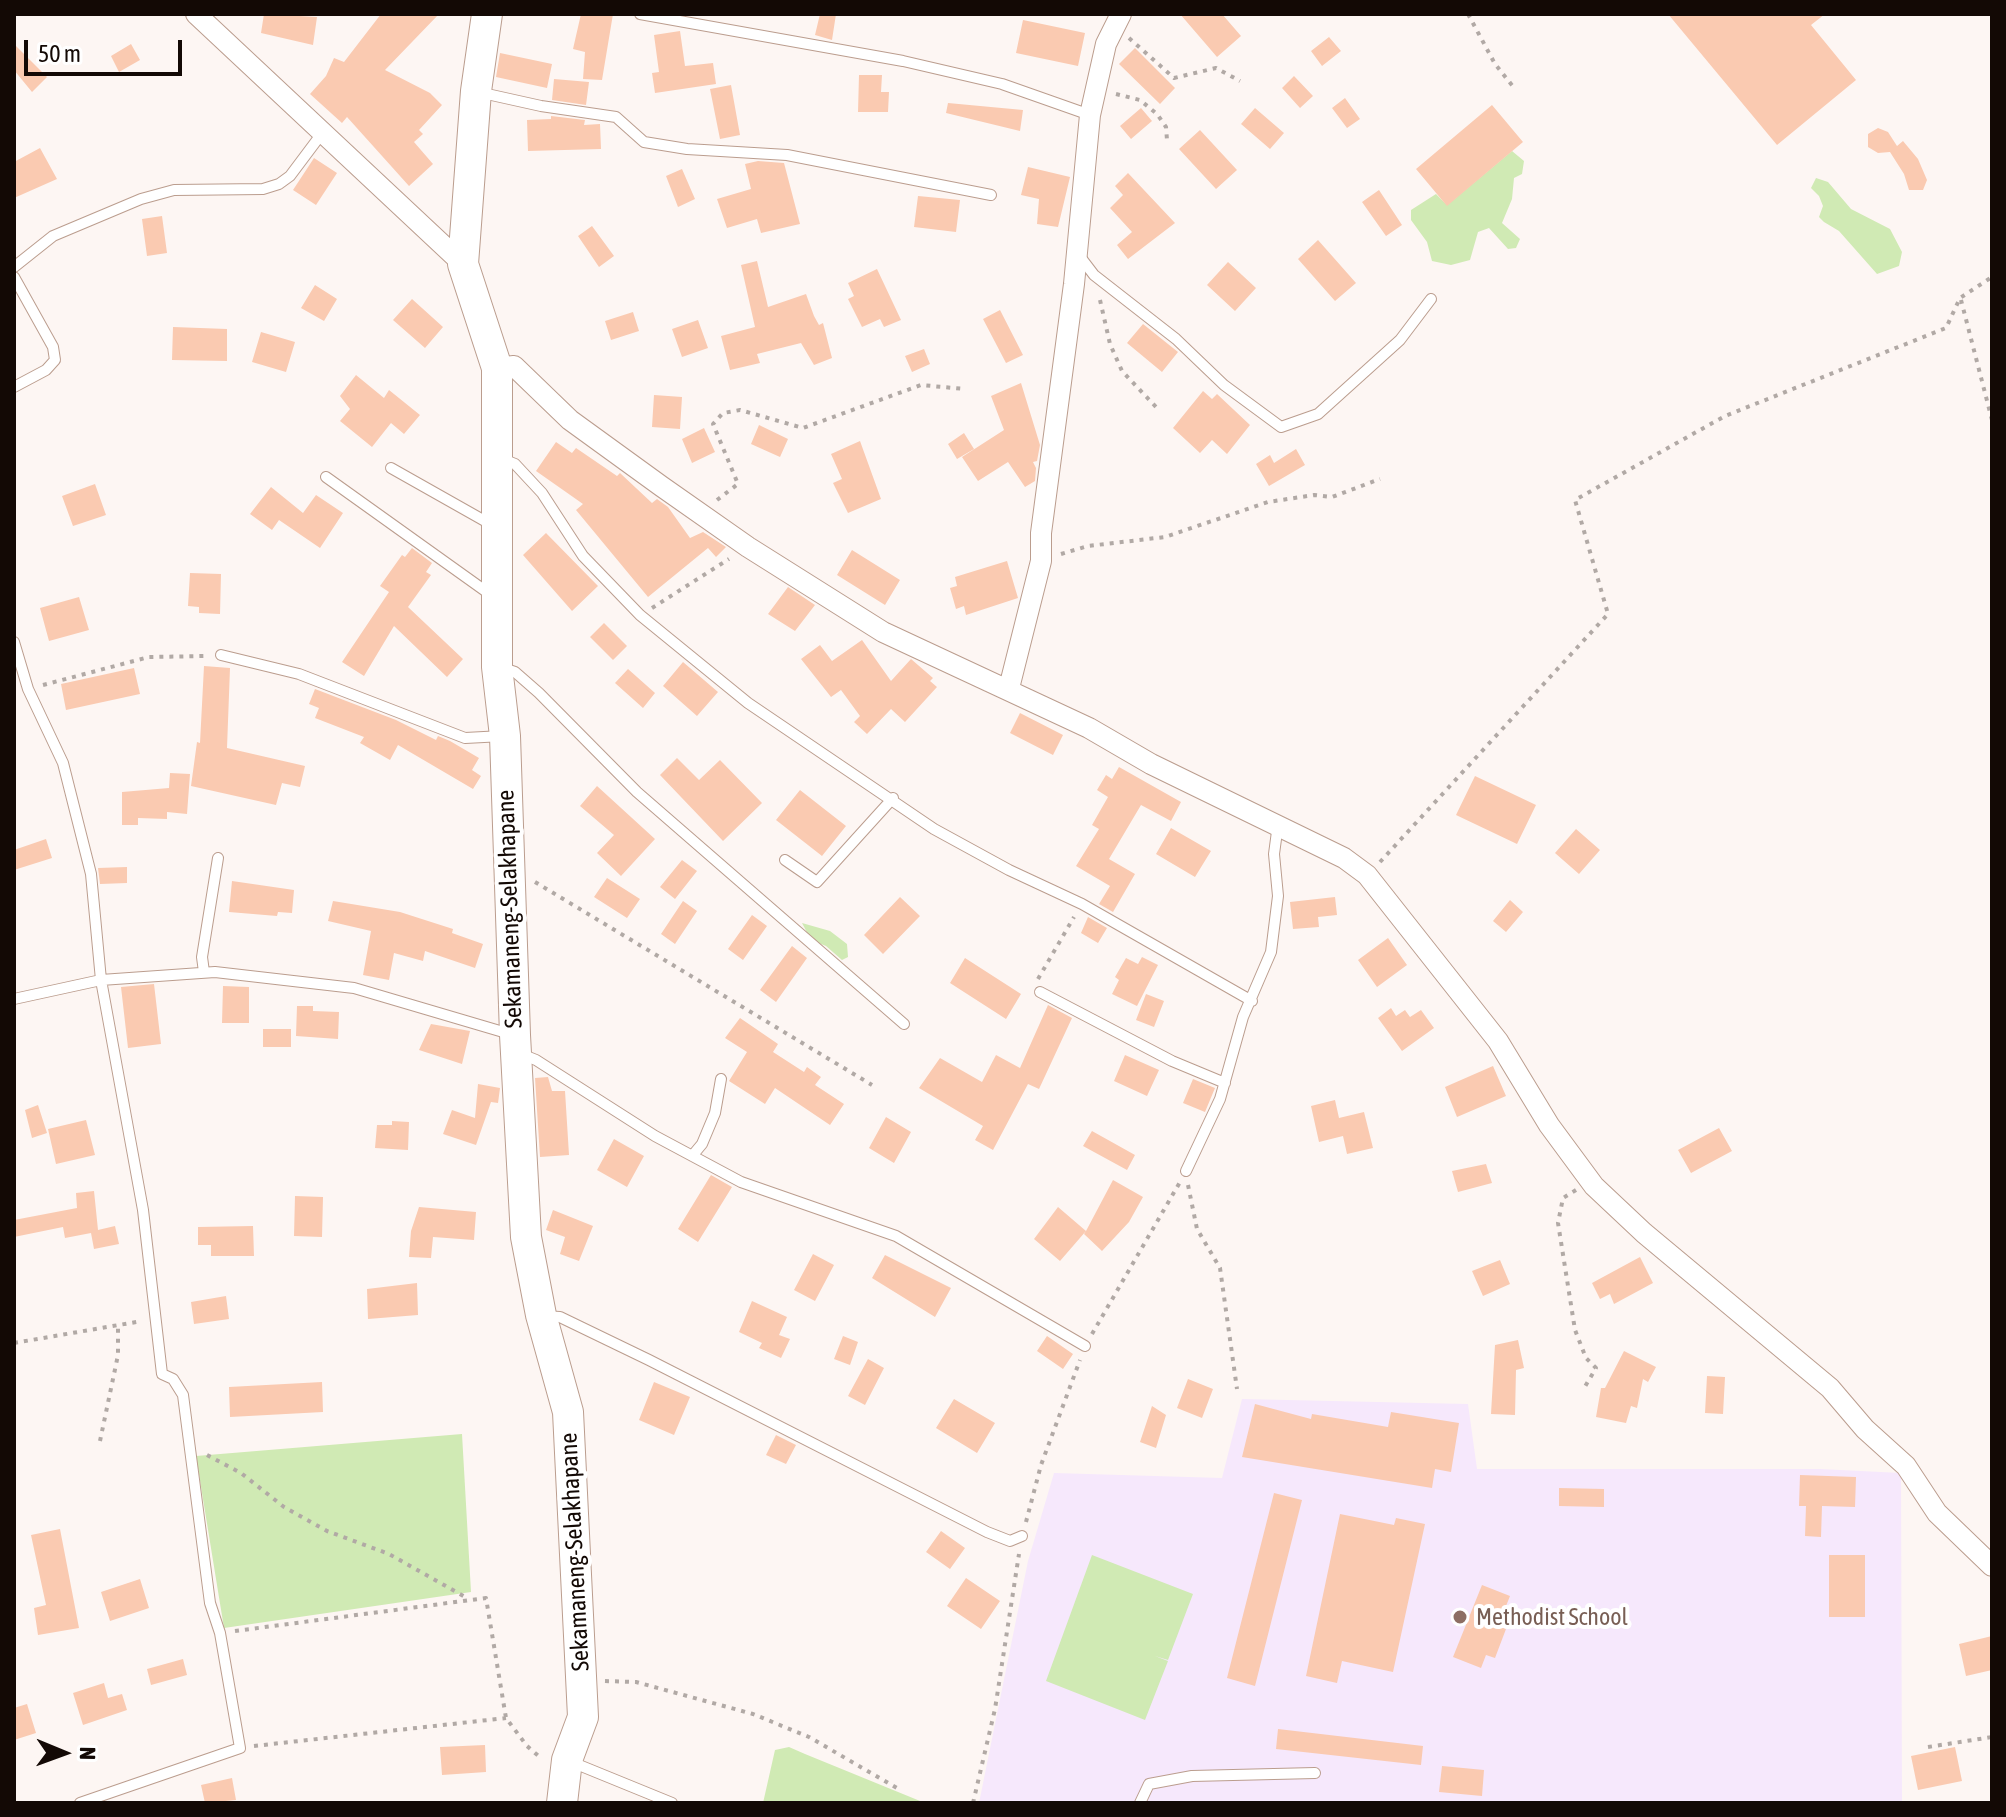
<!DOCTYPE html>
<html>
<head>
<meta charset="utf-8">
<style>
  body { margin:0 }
  #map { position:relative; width:2006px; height:1817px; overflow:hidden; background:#fdf6f3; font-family:"Asap Condensed",sans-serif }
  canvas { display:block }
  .frame { position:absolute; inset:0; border:16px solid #130905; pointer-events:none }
  .north { position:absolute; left:24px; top:1713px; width:80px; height:80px; -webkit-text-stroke:6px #fff; paint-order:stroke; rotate:91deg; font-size:22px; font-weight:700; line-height:32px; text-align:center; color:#130905 }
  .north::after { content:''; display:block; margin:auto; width:28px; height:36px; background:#130905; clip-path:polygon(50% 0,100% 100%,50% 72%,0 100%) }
  .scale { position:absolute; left:24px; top:40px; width:158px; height:36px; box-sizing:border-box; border:4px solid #130905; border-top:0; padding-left:10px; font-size:24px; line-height:28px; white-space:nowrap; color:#130905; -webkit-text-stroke:6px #fff; paint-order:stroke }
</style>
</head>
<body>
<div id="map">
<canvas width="2006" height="1817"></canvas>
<div class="frame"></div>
<div class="north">N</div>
<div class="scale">50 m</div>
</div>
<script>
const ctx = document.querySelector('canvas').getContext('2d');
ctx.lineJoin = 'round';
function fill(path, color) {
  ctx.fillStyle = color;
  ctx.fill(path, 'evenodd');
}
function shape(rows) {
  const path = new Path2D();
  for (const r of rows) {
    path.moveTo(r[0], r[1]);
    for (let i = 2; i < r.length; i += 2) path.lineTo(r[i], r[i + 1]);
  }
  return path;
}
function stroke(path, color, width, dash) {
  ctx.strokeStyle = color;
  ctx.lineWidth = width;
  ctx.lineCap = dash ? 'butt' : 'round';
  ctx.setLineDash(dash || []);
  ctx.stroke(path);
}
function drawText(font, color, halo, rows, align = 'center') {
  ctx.font = font + ' "Asap Condensed",sans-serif';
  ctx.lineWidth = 8;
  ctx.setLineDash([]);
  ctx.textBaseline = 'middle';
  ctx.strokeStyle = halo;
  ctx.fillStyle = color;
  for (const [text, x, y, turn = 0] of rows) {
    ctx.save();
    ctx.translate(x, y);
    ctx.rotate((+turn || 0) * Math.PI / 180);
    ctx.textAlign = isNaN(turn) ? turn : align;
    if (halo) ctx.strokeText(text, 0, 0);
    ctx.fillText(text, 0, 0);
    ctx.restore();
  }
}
fill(shape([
  [1242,1399,1468,1404,1477,1469,1820,1469,1901,1473,1902,1803,979,1803,1028,1561,1054,1473,1222,1478]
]), '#f6e8fc');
fill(shape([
  [1512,151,1524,161,1522,174,1514,178,1512,199,1502,223,1520,239,1516,248,1508,249,1489,228,1478,232,1470,260,1451,265,1432,261,1427,242,1411,220,1411,210,1436,194,1447,205],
  [1816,178,1828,182,1851,209,1890,229,1902,252,1899,266,1877,274,1839,231,1824,222,1819,217,1823,206,1819,196,1811,188],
  [802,923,830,931,847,944,848,957,842,960,826,946,811,940],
  [462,1434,471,1592,224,1628,196,1456],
  [1092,1555,1193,1594,1168,1660,1155,1656,1168,1661,1145,1720,1046,1681],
  [789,1747,805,1754,925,1803,763,1803,775,1750]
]), '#d0eab4');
fill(shape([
  [264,14,317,17,313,45,261,33],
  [381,14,439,14,385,70,430,93,442,105,419,130,423,134,414,142,433,164,409,186,347,117,342,123,310,94,326,76,334,58,344,62],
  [581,14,613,14,602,80,583,79,585,52,573,49],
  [820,14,836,14,832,40,815,35],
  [1180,14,1222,14,1241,36,1217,57],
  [1668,14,1825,14,1811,25,1856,80,1777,145],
  [1023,20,1085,33,1078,66,1016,53],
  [680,31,685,66,713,63,716,84,655,93,652,73,659,72,654,35],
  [1329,37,1341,51,1322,66,1311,51],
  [14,44,47,77,32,92,14,70],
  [131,44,140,60,119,72,111,56],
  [1135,48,1175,88,1160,104,1119,64],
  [500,53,552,64,547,88,496,77],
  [859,75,882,75,881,92,889,92,888,112,858,112],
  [1294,76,1313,96,1300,108,1282,88],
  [554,79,589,82,586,105,552,100],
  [731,85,740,135,720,139,710,89],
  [1345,98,1360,119,1347,128,1332,108],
  [948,103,1023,110,1020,131,946,113],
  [1492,105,1523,142,1447,206,1416,169],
  [1141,108,1152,121,1131,139,1120,126],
  [1255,108,1284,133,1270,149,1241,124],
  [551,116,585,120,584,125,600,124,601,149,528,151,527,120,551,119],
  [1878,128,1888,132,1897,146,1903,141,1918,159,1927,180,1923,190,1909,190,1904,174,1890,152,1878,153,1868,147,1868,134],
  [1200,130,1237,170,1216,189,1179,149],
  [40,148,57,179,14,198,14,162],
  [314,158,337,173,316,205,293,190],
  [758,161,784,163,800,224,761,233,757,219,727,228,717,199,751,189,745,164],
  [1028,167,1070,177,1058,227,1037,224,1039,199,1021,195],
  [682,169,695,199,678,207,666,176],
  [1128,173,1175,223,1128,259,1117,245,1132,232,1110,208,1123,195,1115,186],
  [1379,190,1402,225,1386,236,1362,202],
  [918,196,960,200,956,232,914,227],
  [162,216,167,253,147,256,142,219],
  [592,226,614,256,599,267,578,236],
  [1318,240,1356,283,1335,301,1298,259],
  [757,261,768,307,806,294,814,316,819,325,823,323,832,358,814,365,801,343,757,354,760,363,730,370,721,336,755,327,741,265],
  [1228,262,1256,288,1235,311,1207,285],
  [877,269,901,320,884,327,880,319,862,327,848,299,854,296,848,283],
  [315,285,337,299,324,321,301,308],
  [412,299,443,327,425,348,393,320],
  [1000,310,1023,355,1006,363,983,319],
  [633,312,639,331,611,340,605,321],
  [698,320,708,348,682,357,672,329],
  [1143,324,1178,352,1162,372,1127,343],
  [173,327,227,329,227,361,172,360],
  [261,332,295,342,286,372,252,362],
  [924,349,930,364,912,372,905,356],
  [356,375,384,398,389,390,420,415,404,434,391,423,372,447,340,421,350,409,340,396],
  [1021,383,1040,445,1037,461,1033,462,1036,468,1035,481,1025,487,1008,462,978,481,962,457,1004,430,991,396],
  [1203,391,1212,399,1217,394,1250,425,1227,454,1212,440,1200,453,1173,428],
  [654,395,682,397,680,429,652,427],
  [759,425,788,439,780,457,751,444],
  [704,428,715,452,692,463,682,439],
  [964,433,974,449,957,459,948,444],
  [860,441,881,499,848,513,833,483,842,479,831,454],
  [556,442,572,453,576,448,617,476,620,473,652,503,657,499,668,507,690,538,703,532,726,547,716,557,708,548,648,597,576,510,583,504,536,471],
  [1296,449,1305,465,1269,486,1256,464,1270,455,1274,463],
  [95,484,106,515,73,526,62,496],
  [271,487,303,513,316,495,343,513,320,548,279,520,272,530,250,514],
  [546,533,598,586,572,611,523,555],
  [412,548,432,563,426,572,431,575,408,607,463,659,447,677,394,626,364,676,342,662,389,592,380,586,402,555,405,557],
  [852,550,900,580,885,605,837,575],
  [1007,561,1018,598,966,615,964,606,956,609,950,588,957,586,955,577],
  [190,573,221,574,220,614,199,613,199,607,188,606],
  [788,587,815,605,795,631,768,614],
  [79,597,89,630,49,641,40,608],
  [604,623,627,646,613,660,590,637],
  [862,640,891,681,911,659,933,678,930,681,937,687,905,722,891,709,867,734,854,722,860,716,841,690,831,697,801,659,820,645,832,661],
  [683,662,718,692,697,716,663,686],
  [204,666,230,668,227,748,305,766,300,787,282,783,276,805,191,786,197,742,200,743],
  [134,668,140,694,66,710,61,684],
  [628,669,655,693,643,708,615,683],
  [315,689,396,720,436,740,438,736,450,741,479,758,472,770,481,776,473,789,398,745,390,760,360,743,364,737,315,718,319,708,309,704],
  [1020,713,1063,735,1053,755,1010,733],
  [677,758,699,780,720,760,762,803,723,841,660,775],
  [1119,767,1181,802,1171,821,1141,805,1109,859,1135,874,1113,912,1099,904,1110,886,1076,866,1099,829,1092,825,1108,797,1097,790,1106,775,1112,779],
  [170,773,190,774,187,814,167,812,167,819,138,818,138,825,122,825,122,792,169,788],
  [1475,776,1536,805,1517,844,1456,815],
  [597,786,655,839,621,876,597,853,614,835,580,806],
  [800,790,846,826,822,856,776,820],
  [1171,828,1211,851,1195,877,1156,854],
  [1576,829,1600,850,1579,874,1555,853],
  [46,839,52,858,14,870,14,850],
  [682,860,697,871,675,899,660,887],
  [127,867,127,883,100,884,98,868],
  [607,878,640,899,627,918,594,897],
  [232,881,294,890,292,913,278,912,277,916,229,912],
  [900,897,920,916,883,954,864,935],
  [1335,897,1337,915,1318,917,1319,927,1293,929,1290,902],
  [1510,900,1523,912,1506,932,1493,921],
  [333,901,400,912,453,929,452,933,483,944,475,968,425,951,423,961,394,953,389,980,363,975,371,931,328,921],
  [683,901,697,911,675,944,661,934],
  [752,915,767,926,743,960,728,949],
  [1088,917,1107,928,1098,943,1081,933],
  [1388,938,1407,965,1377,987,1358,960],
  [792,946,807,958,776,1002,760,990],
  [1142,957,1158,965,1137,1006,1112,994,1119,980,1115,977,1126,958,1138,964],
  [965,958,1021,994,1006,1019,950,983],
  [154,984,161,1044,128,1048,121,987],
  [223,986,249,987,249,1023,222,1023],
  [1146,994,1164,1001,1154,1027,1136,1020],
  [1048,1005,1072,1018,1039,1089,1028,1084,993,1150,975,1140,983,1126,919,1088,940,1058,982,1082,996,1055,1020,1068],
  [297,1006,313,1006,313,1011,339,1012,338,1039,296,1036],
  [1391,1008,1396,1016,1405,1010,1410,1017,1421,1010,1434,1028,1402,1051,1378,1018],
  [740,1018,778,1044,773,1052,804,1072,807,1067,821,1077,815,1085,844,1104,830,1125,775,1088,765,1104,729,1081,747,1052,725,1038],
  [431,1024,470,1031,462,1064,419,1050],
  [263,1029,291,1029,291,1047,263,1047],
  [1125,1055,1159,1070,1147,1096,1114,1081],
  [1493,1066,1506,1096,1457,1117,1445,1087],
  [548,1077,552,1091,565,1091,569,1155,540,1157,535,1078],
  [1193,1079,1215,1088,1205,1112,1183,1103],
  [478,1084,500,1088,498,1103,491,1102,476,1145,443,1134,452,1110,475,1118],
  [1335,1100,1339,1118,1364,1112,1373,1148,1347,1154,1343,1136,1319,1142,1311,1106],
  [38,1105,47,1133,32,1138,25,1110],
  [886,1117,911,1132,894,1163,869,1148],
  [86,1120,95,1155,56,1164,48,1129],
  [392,1121,409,1122,408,1150,375,1148,377,1125,392,1125],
  [1719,1128,1732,1151,1691,1173,1678,1150],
  [1092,1131,1135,1155,1127,1170,1083,1146],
  [614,1139,644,1156,627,1187,597,1170],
  [1486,1164,1492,1183,1458,1192,1452,1171],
  [711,1175,732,1187,698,1242,678,1229],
  [1113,1180,1143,1197,1129,1222,1102,1251,1084,1234,1086,1231,1060,1261,1034,1239,1058,1207,1086,1231],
  [94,1191,98,1230,115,1226,119,1244,94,1249,91,1233,65,1238,63,1227,14,1237,14,1220,77,1208,76,1193],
  [295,1196,323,1197,322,1237,294,1236],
  [419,1207,476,1212,474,1240,433,1237,431,1258,409,1257,411,1231],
  [553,1210,593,1226,579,1261,560,1254,565,1237,546,1230],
  [253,1226,254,1256,211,1256,211,1245,198,1245,198,1227],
  [813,1254,834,1265,815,1301,794,1290],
  [885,1255,951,1288,935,1317,872,1278],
  [1640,1257,1653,1283,1614,1304,1610,1294,1600,1299,1592,1283],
  [1500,1260,1510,1284,1483,1296,1472,1271],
  [417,1283,418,1315,368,1319,367,1289],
  [226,1296,229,1319,194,1324,191,1302],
  [752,1301,787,1317,779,1335,790,1339,781,1358,759,1348,762,1343,739,1332],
  [843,1336,858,1342,850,1365,834,1359],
  [1047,1336,1073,1354,1063,1369,1037,1351],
  [1518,1340,1524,1368,1516,1370,1515,1415,1491,1414,1495,1345],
  [1624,1351,1656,1367,1648,1382,1643,1379,1637,1408,1631,1406,1626,1423,1596,1417,1601,1388,1605,1388],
  [868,1359,884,1368,865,1405,848,1396],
  [1707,1376,1725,1377,1723,1414,1705,1413],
  [1188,1379,1213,1389,1202,1418,1177,1408],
  [322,1382,323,1412,230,1417,229,1387],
  [654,1382,690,1397,674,1435,639,1420],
  [954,1399,995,1423,977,1453,936,1428],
  [1255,1404,1311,1419,1312,1414,1388,1427,1391,1412,1459,1423,1451,1472,1435,1469,1432,1488,1242,1457],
  [1152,1406,1166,1415,1156,1448,1140,1442],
  [776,1435,796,1445,786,1464,766,1455],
  [1800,1475,1856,1477,1855,1507,1822,1506,1821,1537,1805,1536,1806,1506,1799,1506],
  [1559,1488,1604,1489,1604,1507,1559,1506],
  [1274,1493,1302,1500,1255,1686,1227,1678],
  [1340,1514,1394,1525,1396,1518,1425,1524,1393,1672,1342,1661,1337,1683,1306,1676],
  [60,1529,79,1628,38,1635,34,1608,46,1605,31,1535],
  [941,1531,965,1548,950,1569,926,1552],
  [1829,1555,1865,1555,1865,1617,1829,1617],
  [966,1578,1000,1601,981,1629,947,1606],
  [140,1579,149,1608,110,1621,101,1592],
  [1482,1585,1510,1596,1498,1626,1506,1629,1495,1658,1486,1655,1481,1668,1453,1657],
  [1992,1636,1992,1670,1966,1676,1959,1644],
  [183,1659,187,1675,151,1685,147,1669],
  [104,1683,108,1698,122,1694,127,1710,83,1725,73,1693],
  [27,1704,36,1733,14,1740,14,1708],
  [1278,1729,1423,1746,1421,1765,1276,1749],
  [485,1745,486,1772,442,1775,440,1747],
  [1955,1747,1962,1781,1918,1790,1911,1756],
  [1442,1766,1484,1770,1482,1796,1439,1792],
  [232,1778,236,1800,205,1803,201,1785]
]), '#facab1');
const lane = shape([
  [640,14,903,61,1002,84,1090,115],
  [478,92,541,106,616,117,644,142,687,149,787,155,991,195],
  [1078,254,1094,275,1176,339,1224,385,1281,427,1318,414,1400,340,1431,299],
  [14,267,53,236,141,199,174,190,263,189,279,184,290,176,323,132],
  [14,277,53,347,55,360,46,370,14,387],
  [500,458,515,464,542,493,583,556,640,615,748,703,934,829,1009,870,1082,904,1252,1001],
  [391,468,492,525],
  [326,477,491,595],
  [14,642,28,689,63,763,91,874,101,980,143,1210,162,1374,173,1379,183,1395,210,1603,220,1633,240,1748,80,1803],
  [221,655,299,674,465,738,503,736],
  [503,668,515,672,539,693,637,792,904,1024],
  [785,860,817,882,893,798],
  [204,972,202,957,218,858],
  [1040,992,1172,1061,1225,1083],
  [14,999,101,980,215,972,354,988,510,1034],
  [521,1054,536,1060,655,1136,741,1182,896,1236,1085,1346],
  [692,1156,702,1144,715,1113,721,1079],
  [1186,1171,1220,1099,1243,1017,1271,952,1278,896,1274,854,1278,824],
  [543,1316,560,1317,649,1360,987,1532,1010,1541,1022,1536],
  [569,1761,672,1803],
  [1140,1803,1149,1784,1192,1776,1315,1773]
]);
const street = shape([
  [196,14,463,264],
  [497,368,514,366,570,420,661,486,748,547,883,632,1089,728,1151,764,1344,858,1367,875,1498,1041,1549,1125,1594,1186,1644,1233,1830,1388,1865,1429,1906,1466,1937,1513,1992,1566],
  [1009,688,1041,561,1041,533,1074,284,1090,115,1106,44,1121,14]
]);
const secondary = shape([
  [487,14,476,91,463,264,497,368,497,667,505,736,515,1035,526,1237,541,1315,568,1412,583,1717,567,1760,562,1803]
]);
stroke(lane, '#bb9d8e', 12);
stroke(street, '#bb9d8e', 22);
stroke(secondary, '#bb9d8e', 32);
stroke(shape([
  [1468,14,1495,64,1515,89],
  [1129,38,1174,78,1216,68,1240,81],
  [1116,94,1140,100,1157,114,1166,127,1167,140],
  [1100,300,1110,344,1122,371,1156,407],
  [1961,300,1992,420],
  [717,500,738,484,713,424,723,413,740,410,803,428,921,385,965,389],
  [1061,554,1088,546,1165,537,1268,502,1314,495,1332,497,1380,479],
  [652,608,729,559],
  [43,685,149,657,206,656],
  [1380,862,1608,614,1575,500,1725,416,1946,328,1960,298,1992,277],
  [535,882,872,1085],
  [1038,979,1074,917],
  [1188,1185,1197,1229,1220,1268,1237,1389],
  [1576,1190,1563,1198,1558,1223,1575,1330,1586,1358,1596,1368,1583,1390],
  [1092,1334,1180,1182],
  [14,1343,142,1321],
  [100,1441,118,1355,118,1326],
  [207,1455,241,1473,284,1507,327,1531,389,1554,467,1598],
  [1026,1522,1041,1465,1080,1360],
  [235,1631,486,1598,506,1718,527,1746,542,1759],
  [605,1681,636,1682,753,1714,809,1737,897,1788],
  [254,1746,506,1718],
  [1928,1747,1992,1737],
  [973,1803,995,1709,1019,1554]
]), '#b1a9a5', 4, [4, 6]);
stroke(lane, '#fff', 10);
stroke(street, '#fff', 20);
stroke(secondary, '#fff', 30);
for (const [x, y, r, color] of [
  [1460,1617,8,"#8d6e63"]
]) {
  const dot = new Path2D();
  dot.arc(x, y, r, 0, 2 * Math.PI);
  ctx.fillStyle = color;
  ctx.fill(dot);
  stroke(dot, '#fff', 3);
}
drawText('24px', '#130905', '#fff', [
  ["Sekamaneng-Selakhapane",510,909,-92],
  ["Sekamaneng-Selakhapane",575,1552,-93]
]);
drawText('24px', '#785e54', '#fff', [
  ["Methodist School",1476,1617]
], 'left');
</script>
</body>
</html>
